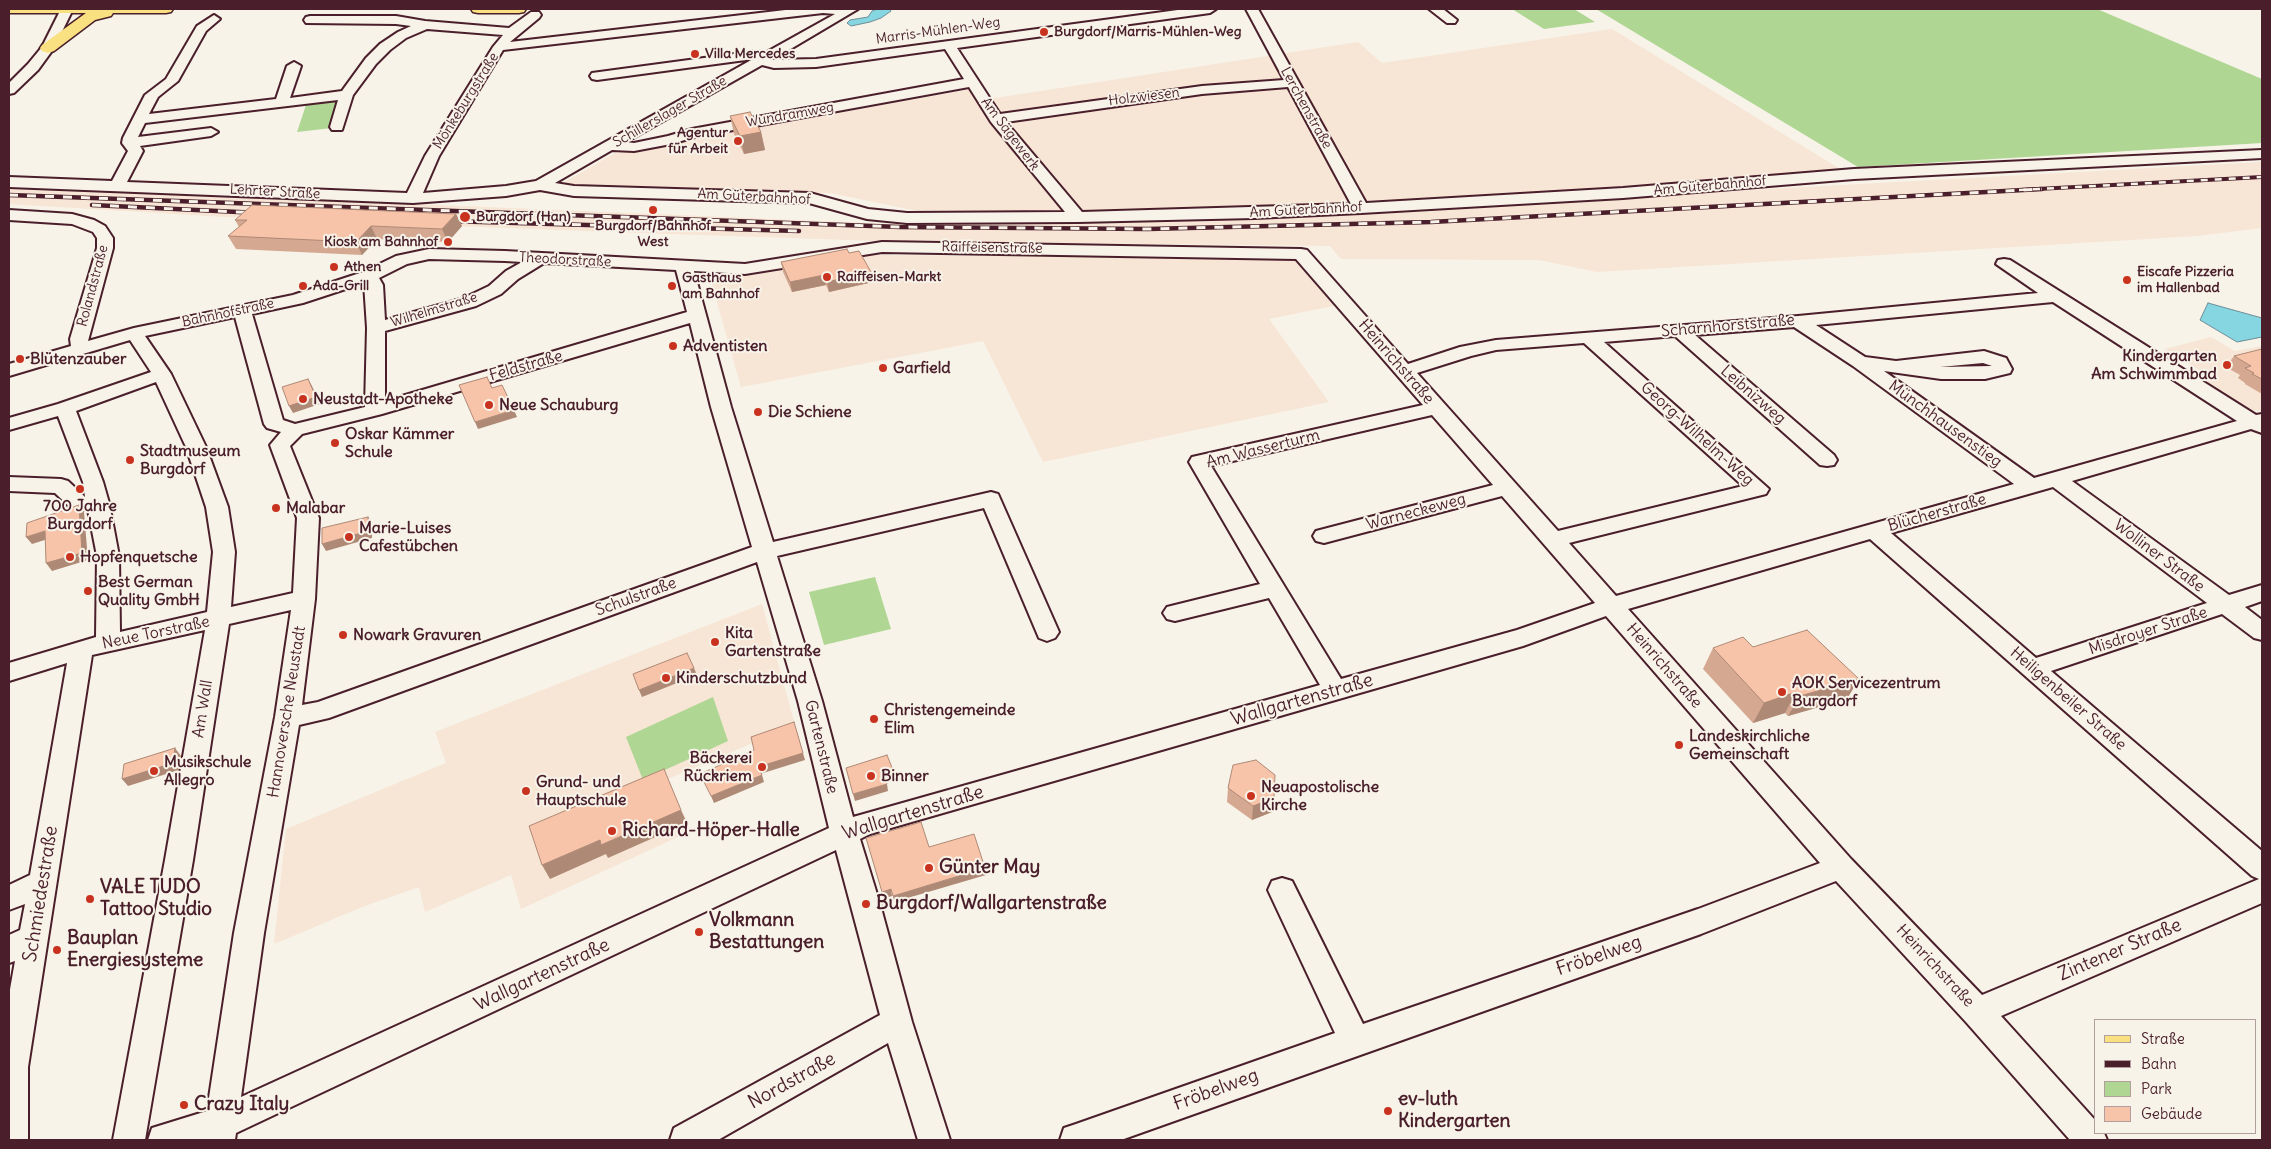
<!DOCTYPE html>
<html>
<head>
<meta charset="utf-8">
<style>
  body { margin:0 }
  #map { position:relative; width:2271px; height:1149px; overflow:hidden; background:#f7f3e8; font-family:Delius,sans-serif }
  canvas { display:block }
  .frame { position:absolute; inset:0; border:10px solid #4a1f2b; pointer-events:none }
  .legend { position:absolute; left:2094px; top:1019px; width:162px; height:115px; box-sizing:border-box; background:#f7f3e8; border:1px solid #b29e9c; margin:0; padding:6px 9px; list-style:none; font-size:15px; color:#4a1f2b }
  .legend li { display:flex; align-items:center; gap:10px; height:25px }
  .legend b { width:25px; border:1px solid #b29e9c }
</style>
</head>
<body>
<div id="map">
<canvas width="2271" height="1149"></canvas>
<div class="frame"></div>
<ul class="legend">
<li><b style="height:6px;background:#f9e181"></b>Straße</li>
<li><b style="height:6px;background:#4a1f2b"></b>Bahn</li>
<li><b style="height:14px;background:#afd692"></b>Park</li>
<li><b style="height:14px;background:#f8c4a9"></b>Gebäude</li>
</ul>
</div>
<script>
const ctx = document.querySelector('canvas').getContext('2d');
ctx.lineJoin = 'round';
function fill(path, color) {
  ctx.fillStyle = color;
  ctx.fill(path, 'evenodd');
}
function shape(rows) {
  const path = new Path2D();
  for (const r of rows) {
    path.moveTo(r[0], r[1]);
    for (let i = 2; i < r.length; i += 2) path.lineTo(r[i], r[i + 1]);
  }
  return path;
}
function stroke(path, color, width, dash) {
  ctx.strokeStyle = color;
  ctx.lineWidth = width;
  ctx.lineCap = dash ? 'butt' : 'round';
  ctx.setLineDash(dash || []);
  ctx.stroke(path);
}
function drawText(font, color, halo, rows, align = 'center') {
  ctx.font = font + ' Delius,sans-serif';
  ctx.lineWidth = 4;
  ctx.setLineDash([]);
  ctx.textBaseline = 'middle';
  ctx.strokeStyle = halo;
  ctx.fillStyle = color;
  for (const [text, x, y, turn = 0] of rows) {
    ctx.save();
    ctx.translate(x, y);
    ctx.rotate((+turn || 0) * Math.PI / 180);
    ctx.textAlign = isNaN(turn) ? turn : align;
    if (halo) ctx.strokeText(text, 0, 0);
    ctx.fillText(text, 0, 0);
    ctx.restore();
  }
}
fill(shape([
  [1612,29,1845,172,1697,184,1391,202,1107,211,922,212,830,193,561,184,615,153,978,88,989,99,1358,42,1382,63],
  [2262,162,2262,228,2197,236,1597,272,1539,260,1341,259,1330,246,879,241,610,232,225,217,9,204,9,187,892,224,1331,213],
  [873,255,1297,258,1338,305,1269,319,1329,402,1043,462,983,341,741,387,709,274,754,275],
  [2211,337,2235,351,2262,346,2262,411,2245,410,2200,382,2212,378,2165,349],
  [762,604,795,725,668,779,691,831,521,909,511,875,425,912,419,887,362,907,274,944,286,829,446,763,435,732]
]), '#f7e5d5');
fill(shape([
  [1512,9,1574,9,1595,22,1544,29],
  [1596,9,2097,9,2262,79,2262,143,1858,167],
  [322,101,339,102,332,128,297,132,306,105],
  [875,577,891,629,824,645,809,592],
  [713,697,728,741,643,780,626,737]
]), '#afd692');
const water = shape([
  [877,9,890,9,891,11,881,18,870,22,851,26,847,23,850,20,868,17,872,11,877,9],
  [2208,303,2262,318,2262,337,2237,342,2200,320,2208,303]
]);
fill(water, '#86d6e1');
stroke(water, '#6e8d98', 1);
const minor = shape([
  [61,9,73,9,54,48,38,70,14,93,9,94,9,83,28,64,42,47,61,9],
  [794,9,858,9,772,60,816,59,1185,9,1216,9,1210,13,957,48,1000,114,1202,86,1284,80,1246,9,1258,9,1366,203,1623,188,1854,169,2262,150,2262,158,1854,179,1623,198,1361,213,1255,218,1078,222,907,223,867,219,809,203,574,196,540,190,506,196,413,203,9,187,9,177,112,181,128,151,122,143,123,138,145,95,166,79,197,26,214,15,220,19,206,31,178,81,158,97,149,114,276,99,287,66,294,62,301,66,290,98,342,91,366,58,380,44,398,32,411,26,396,24,306,23,304,20,306,17,310,16,396,16,425,21,509,28,531,12,539,12,541,15,539,18,510,42,794,9],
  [823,13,835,14,765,53,756,51,592,73,590,76,592,79,597,80,753,59,536,181,506,186,423,193,439,156,503,50,823,13],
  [427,29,503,35,493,47,425,156,407,193,127,182,143,151,140,146,211,136,218,132,211,128,138,137,145,123,338,100,330,127,332,130,342,130,353,95,376,64,390,50,406,38,427,29],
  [945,49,964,79,692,129,668,136,634,143,626,142,762,65,774,68,816,67,945,49],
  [969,87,991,122,1065,212,907,213,868,209,810,193,574,186,555,183,612,150,634,151,671,144,695,137,969,87],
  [1288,87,1351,204,1082,212,1006,122,1202,94,1288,87],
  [1429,9,1443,9,1457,20,1455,23,1447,23,1429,9],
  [9,210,72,214,94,220,105,226,113,238,113,248,88,341,134,328,293,295,363,272,396,256,429,249,505,251,745,264,882,242,1301,249,1307,250,1408,364,1460,347,1496,340,1798,316,2038,293,1996,264,1998,260,2004,259,2010,260,2256,415,2262,414,2262,433,2251,429,2072,481,2229,595,2262,585,2262,601,2245,607,2262,620,2262,640,2254,638,2222,614,2051,671,2262,851,2262,903,2001,1016,2095,1120,2095,1133,2104,1133,2107,1140,2070,1140,1966,1022,1836,881,1701,934,1121,1140,1060,1140,1064,1128,1076,1124,1335,1033,1268,890,1272,881,1282,878,1292,881,1363,1024,1698,909,1820,863,1606,616,1523,646,870,834,860,839,880,904,912,1022,950,1140,918,1140,888,1043,718,1140,670,1140,674,1128,880,1015,836,850,236,1133,235,1140,148,1140,152,1128,207,1111,234,933,275,717,291,610,229,624,193,860,145,1140,113,1140,165,860,205,630,92,655,28,1067,28,1140,9,1140,9,995,15,961,9,963,9,935,20,930,25,904,9,910,9,885,30,875,67,663,9,681,9,663,96,637,97,556,88,510,72,509,55,493,9,491,9,477,61,479,68,481,85,497,83,482,58,416,9,430,9,418,58,404,151,372,130,340,9,376,9,364,71,346,70,339,97,248,97,238,93,232,72,224,9,220,9,210],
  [882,252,1296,259,1423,405,1192,457,1189,462,1260,584,1175,605,1167,607,1163,613,1167,619,1175,621,1269,598,1320,685,853,817,822,701,777,556,984,508,1039,638,1047,641,1055,638,1059,632,998,494,991,492,773,542,731,407,694,271,745,274,882,252],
  [429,259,505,261,522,262,506,271,489,286,464,298,385,320,383,285,379,278,407,264,429,259],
  [544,263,676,270,687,312,385,401,385,331,476,306,501,294,518,279,544,263],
  [364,283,367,328,365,407,295,424,283,420,252,314,303,303,364,283],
  [2053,302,2237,421,2034,478,1884,371,1941,379,1985,379,2010,373,2012,369,2006,358,1984,351,1896,361,1865,357,1816,325,2053,302],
  [235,317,264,424,267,428,281,432,270,445,297,518,293,593,231,607,235,552,228,507,206,447,171,374,145,336,235,317],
  [690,323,711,407,752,547,318,702,302,705,315,599,319,518,290,446,302,434,382,414,690,323],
  [1794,327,1853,366,2014,484,1616,596,1569,543,1766,494,1769,489,1604,342,1675,336,1820,465,1827,466,1834,465,1837,460,1834,455,1695,335,1794,327],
  [1584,343,1743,486,1558,531,1417,373,1471,356,1496,350,1584,343],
  [1983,363,1992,366,1940,367,1983,363],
  [156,382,186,447,206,507,213,552,207,612,120,632,119,556,109,503,103,482,76,411,156,382],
  [1432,415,1493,485,1316,531,1313,536,1316,541,1324,543,1502,496,1595,603,1517,630,1341,679,1211,466,1432,415],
  [2053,487,2207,603,2036,658,1891,533,2053,487],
  [1870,539,2252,876,2259,879,1982,995,1851,859,1628,609,1870,539],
  [757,562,798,701,829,828,241,1097,264,933,299,725,329,718,757,562]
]);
const major = shape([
  [9,9,173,9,171,12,166,13,113,13,111,16,95,20,54,51,48,53,42,51,40,48,42,45,86,13,9,13,9,9],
  [471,9,526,9,524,12,519,13,478,13,473,12,471,9]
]);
stroke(minor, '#4a1f2b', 4);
stroke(major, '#4a1f2b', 3);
fill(minor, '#f7f3e8');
fill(major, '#f9e181');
const railFar1 = shape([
  [2019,190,2262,177]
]);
const rail = shape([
  [9,195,900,227,1148,229,1431,222,2042,189],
  [92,205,259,213],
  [446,221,799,231]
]);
stroke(railFar1, '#4a1f2b', 4);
stroke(rail, '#4a1f2b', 4.5);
stroke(railFar1, '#f7f3e8', 2.5, [7]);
stroke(rail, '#f7f3e8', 3, [9]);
fill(shape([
  [730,116,761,132,765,150,744,154,734,134],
  [456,214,462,226,448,242,377,239,362,255,236,249,228,236,239,227,235,220],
  [849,253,873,282,829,292,826,285,792,292,783,272,781,262],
  [2262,349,2262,394,2245,384,2245,383,2238,378,2240,375,2226,367,2234,356],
  [1753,647,1847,699,1788,716,1785,713,1753,723,1703,669,1713,648],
  [1228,788,1274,798,1272,812,1252,820,1227,802]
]), '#d5a991');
fill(shape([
  [761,132,765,150,744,154,740,136],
  [456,214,462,226,448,242,442,229],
  [371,226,377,239,362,255,356,242],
  [871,272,873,282,829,292,827,282],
  [824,275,826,285,792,292,790,282],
  [308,379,312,386,320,404,293,413,289,406],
  [514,410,517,417,478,429,475,422],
  [79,505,84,512,88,560,52,571,46,563],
  [368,517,372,524,372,538,326,551,322,544],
  [45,531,51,538,32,544,26,537],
  [694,668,697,675,642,697,639,690],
  [1859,679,1847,699,1788,716,1800,696],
  [1796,692,1785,713,1753,723,1764,703],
  [794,722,805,760,760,774,758,767],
  [175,748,181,756,179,770,128,786,122,779],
  [893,770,894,778,886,780,884,773],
  [762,775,764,782,714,803,711,796],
  [887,784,888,791,855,801,853,794],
  [1274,798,1272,812,1252,820,1253,806],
  [681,810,687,823,608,858,606,854,550,879,542,865,600,840],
  [985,868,986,875,894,902,893,896],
  [891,889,892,896,884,899,882,892]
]), '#ae8976');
const building = shape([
  [750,112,761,132,740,136,730,116,750,112],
  [252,205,456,214,442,229,371,226,356,242,228,236,247,220,235,220,252,205],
  [847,249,849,253,859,251,871,272,827,282,824,275,790,282,781,262,847,249],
  [2262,349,2262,379,2252,374,2254,373,2245,368,2251,366,2234,356,2262,349],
  [487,377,492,388,502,385,514,410,475,422,459,385,487,377],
  [308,379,316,397,289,406,282,387,308,379],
  [79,505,82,553,46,563,45,531,26,537,27,523,79,505],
  [368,517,368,531,322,544,322,528,368,517],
  [1807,630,1859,679,1800,696,1796,692,1764,703,1713,648,1743,637,1753,647,1807,630],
  [687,653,694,668,639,690,633,674,687,653],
  [794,722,803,753,758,767,762,775,711,796,700,774,754,750,751,737,794,722],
  [175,748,173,763,122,779,124,764,175,748],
  [887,755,893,770,884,773,887,784,853,794,846,768,887,755],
  [1256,760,1275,775,1274,798,1253,806,1228,788,1233,765,1256,760],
  [664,769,681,810,601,845,600,840,542,865,529,826,664,769],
  [921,822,929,847,974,834,985,868,893,896,891,889,882,892,866,838,921,822]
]);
fill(building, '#f8c4a9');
stroke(building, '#ae8976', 1);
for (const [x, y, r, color] of [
  [1044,32,5,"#c8321e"],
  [695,54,5,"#c8321e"],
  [738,141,5,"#c8321e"],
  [653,210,5,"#c8321e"],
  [465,217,6,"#c8321e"],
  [448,242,5,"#c8321e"],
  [334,267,5,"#c8321e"],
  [827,277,5,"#c8321e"],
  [2127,280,5,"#c8321e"],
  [303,286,5,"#c8321e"],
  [672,286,5,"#c8321e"],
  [673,346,5,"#c8321e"],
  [20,359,5,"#c8321e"],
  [2227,365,5,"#c8321e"],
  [883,368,5,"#c8321e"],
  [303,399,5,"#c8321e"],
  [489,405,5,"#c8321e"],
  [758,412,5,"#c8321e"],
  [335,443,5,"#c8321e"],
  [130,460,5,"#c8321e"],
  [80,489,5,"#c8321e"],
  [276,508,5,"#c8321e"],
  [349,537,5,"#c8321e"],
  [70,557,5,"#c8321e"],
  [88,591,5,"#c8321e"],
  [343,635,5,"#c8321e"],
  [715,642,5,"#c8321e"],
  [666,678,5,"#c8321e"],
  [1782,692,5,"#c8321e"],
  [874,719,5,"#c8321e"],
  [1679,745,5,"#c8321e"],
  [762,767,5,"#c8321e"],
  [154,771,5,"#c8321e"],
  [871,776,5,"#c8321e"],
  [526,791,5,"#c8321e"],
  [1251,796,5,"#c8321e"],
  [612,831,5,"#c8321e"],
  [929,868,5,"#c8321e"],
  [90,899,5,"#c8321e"],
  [866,904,5,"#c8321e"],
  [699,932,5,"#c8321e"],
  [57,950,5,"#c8321e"],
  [184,1105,5,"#c8321e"],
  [1388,1111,5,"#c8321e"]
]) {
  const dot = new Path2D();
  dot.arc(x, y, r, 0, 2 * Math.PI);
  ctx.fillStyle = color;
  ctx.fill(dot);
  stroke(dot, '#f7f3e8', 2);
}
drawText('14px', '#4a1f2b', '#f7f3e8', [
  ["Marris-Mühlen-Weg",938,31,-8],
  ["Holzwiesen",1144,97,-7],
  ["Mönkeburgstraße",466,101,-58],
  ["Lerchenstraße",1306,108,61],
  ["Schillerslager Straße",670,112,-30],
  ["Wundramweg",790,115,-10],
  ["Am Sägewerk",1010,134,53],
  ["Am Güterbahnhof",1710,186,-5],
  ["Lehrter Straße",275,192,3],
  ["Am Güterbahnhof",754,197,3],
  ["Am Güterbahnhof",1306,210,-3],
  ["Raiffeisenstraße",992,248,1],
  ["Theodorstraße",565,260,3],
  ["Rolandstraße",93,286,-75],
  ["Wilhelmstraße",434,310,-17],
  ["Bahnhofstraße",228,313,-12]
]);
drawText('bold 14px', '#4a1f2b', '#f7f3e8', [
  ["Burgdorf/Marris-Mühlen-Weg",1054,32],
  ["Villa Mercedes",705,54],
  ["Agentur",728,133,"right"],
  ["für Arbeit",728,149,"right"],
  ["Burgdorf (Han)",476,217],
  ["Burgdorf/Bahnhof",653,226,"center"],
  ["West",653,242,"center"],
  ["Kiosk am Bahnhof",438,242,"right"],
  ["Athen",344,267],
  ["Eiscafe Pizzeria",2137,272],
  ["im Hallenbad",2137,288],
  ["Raiffeisen-Markt",837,277],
  ["Gasthaus",682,278],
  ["am Bahnhof",682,294],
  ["Ada-Grill",313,286]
], 'left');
drawText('16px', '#4a1f2b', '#f7f3e8', [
  ["Scharnhorststraße",1728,326,-5],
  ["Heinrichstraße",1396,362,49],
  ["Feldstraße",526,366,-16],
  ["Leibnizweg",1753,395,41],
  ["Münchhausenstieg",1945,424,36],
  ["Georg-Wilhelm-Weg",1697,434,42],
  ["Am Wasserturm",1263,449,-14],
  ["Warneckeweg",1416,512,-15],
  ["Blücherstraße",1937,513,-16],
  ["Wolliner Straße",2159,556,37],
  ["Schulstraße",636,597,-20],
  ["Misdroyer Straße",2148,631,-18],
  ["Neue Torstraße",156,633,-12],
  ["Heinrichstraße",1664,666,49],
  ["Heiligenbeiler Straße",2068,699,41],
  ["Am Wall",203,709,-81],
  ["Hannoversche Neustadt",287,712,-81],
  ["Gartenstraße",821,747,76],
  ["Heinrichstraße",1935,966,47]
]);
drawText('bold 16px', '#4a1f2b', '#f7f3e8', [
  ["Adventisten",683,346],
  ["Kindergarten",2217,356,"right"],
  ["Am Schwimmbad",2217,374,"right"],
  ["Blütenzauber",30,359],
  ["Garfield",893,368],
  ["Neustadt-Apotheke",313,399],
  ["Neue Schauburg",499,405],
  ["Die Schiene",768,412],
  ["Oskar Kämmer",345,434],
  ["Schule",345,452],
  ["Stadtmuseum",140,451],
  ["Burgdorf",140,469],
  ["700 Jahre",80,506,"center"],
  ["Burgdorf",80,524,"center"],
  ["Malabar",286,508],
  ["Marie-Luises",359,528],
  ["Cafestübchen",359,546],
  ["Hopfenquetsche",80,557],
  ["Best German",98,582],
  ["Quality GmbH",98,600],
  ["Kita",725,633],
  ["Gartenstraße",725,651],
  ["Nowark Gravuren",353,635],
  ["Kinderschutzbund",676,678],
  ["AOK Servicezentrum",1792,683],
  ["Burgdorf",1792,701],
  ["Christengemeinde",884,710],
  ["Elim",884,728],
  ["Landeskirchliche",1689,736],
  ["Gemeinschaft",1689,754],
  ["Bäckerei",752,758,"right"],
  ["Rückriem",752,776,"right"],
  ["Musikschule",164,762],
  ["Allegro",164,780],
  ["Binner",881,776],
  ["Grund- und",536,782],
  ["Hauptschule",536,800],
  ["Neuapostolische",1261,787],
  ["Kirche",1261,805]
], 'left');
drawText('19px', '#4a1f2b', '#f7f3e8', [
  ["Wallgartenstraße",1302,700,-16],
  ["Wallgartenstraße",913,813,-17],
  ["Schmiedestraße",41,894,-81],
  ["Zintener Straße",2120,950,-23],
  ["Fröbelweg",1599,956,-19],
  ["Wallgartenstraße",542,975,-25],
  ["Nordstraße",792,1081,-29],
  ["Fröbelweg",1216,1090,-20]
]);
drawText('bold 19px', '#4a1f2b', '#f7f3e8', [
  ["Richard-Höper-Halle",622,831],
  ["Günter May",939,868],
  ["VALE TUDO",100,888],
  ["Tattoo Studio",100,910],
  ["Burgdorf/Wallgartenstraße",876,904],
  ["Volkmann",709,921],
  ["Bestattungen",709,943],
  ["Bauplan",67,939],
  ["Energiesysteme",67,961],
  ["ev-luth",1398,1100],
  ["Kindergarten",1398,1122],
  ["Crazy Italy",194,1105]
], 'left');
</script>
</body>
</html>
